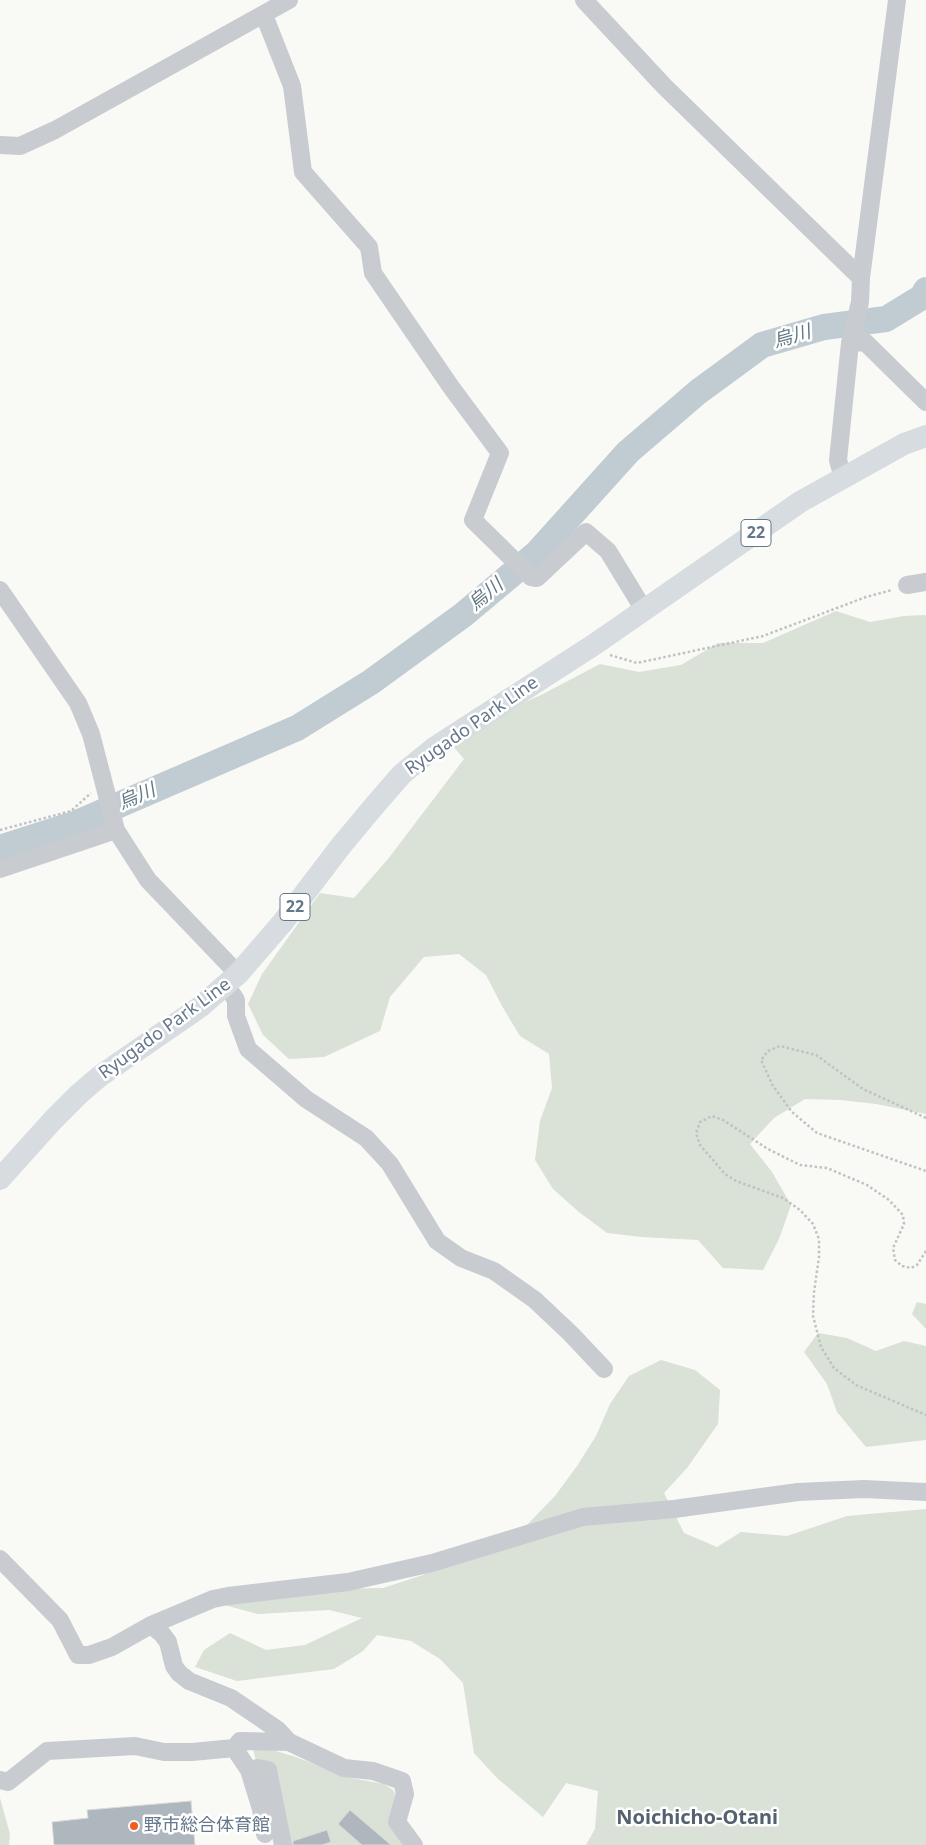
<!DOCTYPE html>
<html>
<head>
<meta charset="utf-8">
<style>
  body { margin:0 }
  canvas { display:block; background:#f9f9f6 }
</style>
</head>
<body>
<canvas width="926" height="1845"></canvas>
<script>
const ctx = document.querySelector('canvas').getContext('2d');
ctx.lineJoin = 'round';
function fill(path, color) {
  ctx.fillStyle = color;
  ctx.fill(path, 'evenodd');
}
function shape(rows) {
  const path = new Path2D();
  for (const r of rows) {
    path.moveTo(r[0], r[1]);
    for (let i = 2; i < r.length; i += 2) path.lineTo(r[i], r[i + 1]);
  }
  return path;
}
function stroke(path, color, width, dash) {
  ctx.strokeStyle = color;
  ctx.lineWidth = width;
  ctx.lineCap = dash ? 'butt' : 'round';
  ctx.setLineDash(dash || []);
  ctx.stroke(path);
}
function drawText(font, color, halo, rows, align = 'center') {
  ctx.font = font + ' "Noto Sans","Noto Sans JP",sans-serif';
  ctx.lineWidth = 5;
  ctx.setLineDash([]);
  ctx.textBaseline = 'middle';
  ctx.strokeStyle = halo;
  ctx.fillStyle = color;
  for (const [text, x, y, turn = 0] of rows) {
    ctx.save();
    ctx.translate(x, y);
    ctx.rotate((+turn || 0) * Math.PI / 180);
    ctx.textAlign = isNaN(turn) ? turn : align;
    if (halo) ctx.strokeText(text, 0, 0);
    ctx.fillText(text, 0, 0);
    ctx.restore();
  }
}
fill(shape([
  [836,611,870,622,904,616,926,615,926,1114,876,1104,841,1100,805,1099,774,1118,750,1144,772,1172,791,1205,779,1239,763,1270,723,1268,698,1240,642,1237,607,1233,579,1212,553,1189,535,1160,540,1121,552,1088,549,1054,520,1036,502,1006,486,975,459,954,424,957,390,997,380,1031,324,1057,289,1059,263,1035,248,1004,262,974,320,893,354,898,388,859,464,759,452,745,486,720,541,695,600,664,639,672,681,665,718,643,763,643],
  [917,1302,926,1304,926,1329,912,1314],
  [818,1333,847,1338,876,1351,904,1341,926,1346,926,1440,866,1447,837,1412,827,1384,804,1352],
  [661,1360,695,1370,720,1390,718,1424,687,1468,664,1493,684,1533,717,1547,741,1532,787,1536,847,1516,926,1509,926,1845,586,1845,595,1829,598,1791,566,1783,543,1817,497,1778,474,1753,463,1683,440,1659,411,1641,377,1635,363,1651,334,1669,285,1675,237,1681,195,1667,204,1650,230,1633,266,1650,305,1645,362,1618,329,1610,258,1614,209,1601,294,1590,383,1588,423,1575,455,1558,521,1531,555,1496,577,1466,596,1436,610,1404,629,1376],
  [252,1744,296,1757,351,1778,384,1784,393,1790,398,1799,409,1845,275,1845],
  [0,1798,10,1834,9,1845,0,1845]
]), '#dae1d6');
stroke(shape([
  [0,848,77,823,297,728,371,682,463,615,537,553,628,452,698,392,762,345,824,327,886,319,922,297,926,290]
]), '#c1ccd2', 26);
const building = shape([
  [191,1801,195,1845,54,1845,52,1822,88,1818,87,1810,191,1801],
  [350,1810,391,1845,362,1845,338,1824,350,1810],
  [327,1830,331,1842,322,1845,293,1845,293,1841,327,1830]
]);
fill(building, '#aeb7be');
stroke(building, '#dadad8', 1);
stroke(shape([
  [610,655,637,663,763,636,866,597,892,590],
  [0,830,71,811,91,793],
  [926,1118,863,1089,816,1055,780,1046,768,1051,761,1060,773,1086,792,1112,817,1133,926,1171],
  [926,1251,917,1265,911,1268,902,1266,895,1260,893,1248,904,1224,903,1215,889,1200,867,1185,827,1168,800,1165,768,1149,723,1120,712,1116,700,1122,696,1133,700,1145,725,1174,736,1181,783,1198,800,1210,813,1224,819,1239,819,1257,814,1292,813,1316,821,1347,834,1368,856,1385,926,1415]
]), '#bfc2c4', 2.5, [2.5, 2.5]);
stroke(shape([
  [584,0,664,86,861,278],
  [264,15,292,86,303,172,369,247,373,273,451,387,500,453,473,520,531,577,537,578,586,532,608,551,644,610],
  [0,145,20,146,55,130,289,0],
  [850,343,865,342,926,402],
  [843,478,838,460,850,343,860,302,861,278,897,0],
  [907,585,926,582],
  [0,590,78,703,91,734,116,830,148,880,238,974],
  [0,869,116,830],
  [226,985,236,1000,236,1016,248,1049,306,1099,366,1138,390,1164,437,1241,461,1258,494,1271,535,1300,571,1334,604,1369],
  [0,1559,60,1620,78,1655,89,1655,112,1647,151,1625,213,1599,228,1596,348,1582,432,1563,583,1517,674,1509,798,1492,864,1489,926,1492],
  [151,1625,162,1634,168,1642,174,1666,179,1673,189,1681,231,1698,278,1730,289,1742,344,1768,373,1771,402,1781,405,1794,397,1822,414,1845],
  [249,1770,258,1768,268,1770,283,1845],
  [0,1780,8,1782,47,1751,135,1746,164,1752,192,1752,234,1748],
  [265,1834,261,1809,249,1770,234,1748,240,1741,289,1742]
]), '#c8ccd0', 18);
stroke(shape([
  [0,1179,53,1120,79,1094,100,1076,200,1007,238,974,283,922,340,847,375,805,402,774,434,748,595,644,800,502,904,444,926,436]
]), '#d6dce0', 22);
for (const [x, y, r, color] of [
  [134,1826,5,"#f25c1c"]
]) {
  const dot = new Path2D();
  dot.arc(x, y, r, 0, 2 * Math.PI);
  ctx.fillStyle = color;
  ctx.fill(dot);
  stroke(dot, '#fff', 2);
}
for (const [x, y, w] of [
  [756,533,30],
  [295,907,30]
]) {
  const box = new Path2D();
  box.roundRect(x - w / 2, y - 13.5, w, 27, 4);
  ctx.fillStyle = '#fff';
  ctx.fill(box);
  stroke(box, '#65778a', 1);
}
drawText('bold 16px', '#65778a', null, [
  ["22",756,533],
  ["22",295,907]
]);
drawText('18px', '#65778a', '#fff', [
  ["Ryugado Park Line",472,726,-35],
  ["Ryugado Park Line",165,1029,-36]
]);
drawText('18px', '#65778a', '#fff', [
  ["野市総合体育館",144,1826]
], 'left');
drawText('italic 19px', '#617985', '#fff', [
  ["烏川",792,337,-16],
  ["烏川",486,595,-40],
  ["烏川",137,797,-23]
]);
drawText('bold 20px', '#54616e', '#fff', [
  ["Noichicho-Otani",697,1818]
]);
</script>
</body>
</html>
